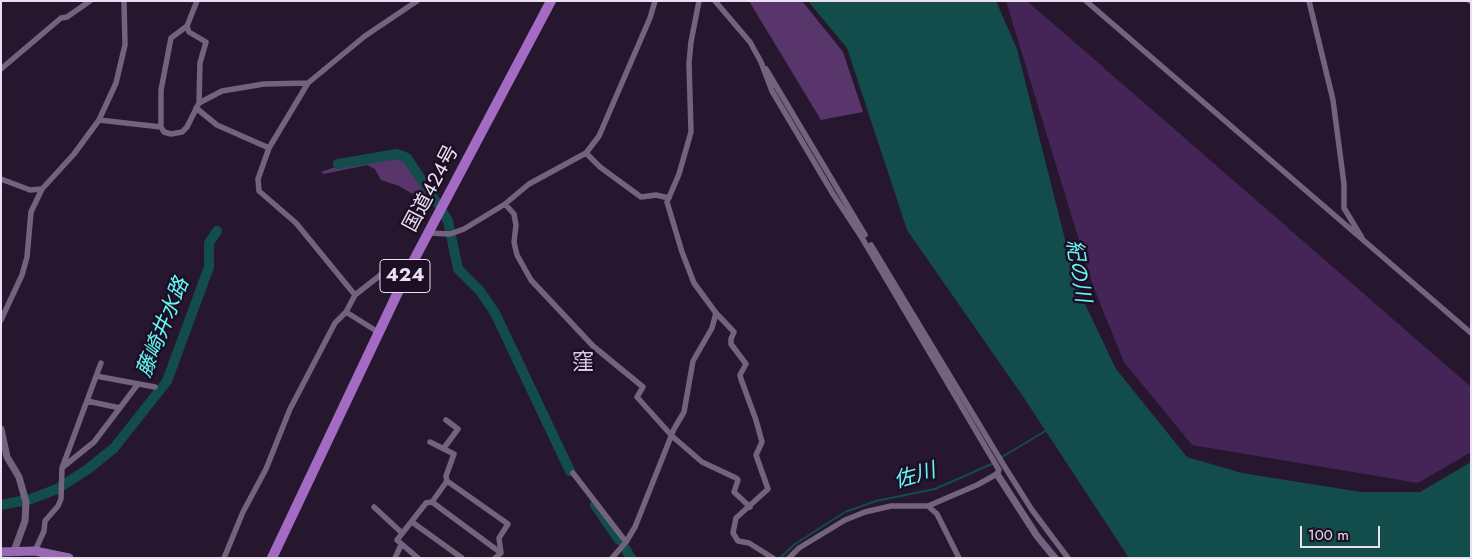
<!DOCTYPE html>
<html>
<head>
<meta charset="utf-8">
<style>
  body { margin:0 }
  #map { position:relative; width:1472px; height:559px; overflow:hidden; background:#26172f; font-family:Jost,sans-serif }
  canvas { display:block }
  .frame { position:absolute; inset:0; border:2px solid #eae0f1; pointer-events:none }
  .scale { position:absolute; left:1300px; top:526px; width:80px; height:22px; box-sizing:border-box; border:2px solid #eae0f1; border-top:0; padding-left:6px; font-size:15px; line-height:18px; white-space:nowrap; color:#eae0f1; -webkit-text-stroke:4px #1d0e25; paint-order:stroke }
</style>
</head>
<body>
<div id="map">
<canvas width="1472" height="559"></canvas>
<div class="frame"></div>
<div class="scale">100 m</div>
</div>
<script>
const ctx = document.querySelector('canvas').getContext('2d');
ctx.lineJoin = 'round';
function fill(path, color) {
  ctx.fillStyle = color;
  ctx.fill(path, 'evenodd');
}
function shape(rows) {
  const path = new Path2D();
  for (const r of rows) {
    path.moveTo(r[0], r[1]);
    for (let i = 2; i < r.length; i += 2) path.lineTo(r[i], r[i + 1]);
  }
  return path;
}
function stroke(path, color, width, dash) {
  ctx.strokeStyle = color;
  ctx.lineWidth = width;
  ctx.lineCap = dash ? 'butt' : 'round';
  ctx.setLineDash(dash || []);
  ctx.stroke(path);
}
function drawText(font, color, halo, rows, align = 'center') {
  ctx.font = font + ' Jost,"Noto Sans JP",sans-serif';
  ctx.lineWidth = 5;
  ctx.setLineDash([]);
  ctx.textBaseline = 'middle';
  ctx.strokeStyle = halo;
  ctx.fillStyle = color;
  for (const [text, x, y, turn = 0] of rows) {
    ctx.save();
    ctx.translate(x, y);
    ctx.rotate((+turn || 0) * Math.PI / 180);
    ctx.textAlign = isNaN(turn) ? turn : align;
    if (halo) ctx.strokeText(text, 0, 0);
    ctx.fillText(text, 0, 0);
    ctx.restore();
  }
}
fill(shape([
  [1006,1,1027,1,1471,387,1471,452,1418,483,1192,445,1124,362,1093,286]
]), '#452557');
fill(shape([
  [749,1,802,1,843,52,863,112,821,120],
  [395,157,408,163,431,198,423,200,399,186,381,180,375,169,367,165,324,174,321,172,338,166]
]), '#58356b');
fill(shape([
  [808,1,996,1,1017,49,1077,287,1116,369,1187,457,1242,473,1361,492,1420,492,1471,462,1471,558,1129,558,1022,395,907,230,847,48]
]), '#124c4b');
stroke(shape([
  [1002,457,1047,430],
  [780,558,795,544,845,512,876,501,935,489,994,463]
]), '#124c4b', 2);
stroke(shape([
  [338,164,397,154,407,158,437,203],
  [444,214,448,221,458,269,480,291,495,313,570,471],
  [1,505,31,499,57,489,88,469,114,448,167,381,209,267,209,243,217,231],
  [595,505,619,540],
  [624,547,631,558]
]), '#124c4b', 10);
stroke(shape([
  [699,1,691,42,689,63,691,132,679,174,667,202,682,252,694,283,716,313,734,332,731,339,731,344,746,364,740,375,741,379,756,420,762,442,756,455,768,489,736,518,733,533,738,541,749,543,773,558],
  [715,1,750,42,761,62,772,91,833,194,862,238,999,470,997,474,977,485,928,506,891,506,865,512,845,520,799,548,789,558],
  [1086,1,1471,333],
  [1309,1,1333,100,1344,184,1344,208,1362,238],
  [1470,1,1471,1],
  [187,26,189,32,206,42,200,63,199,103],
  [1,69,61,18,67,17,90,1],
  [766,69,865,235],
  [308,83,269,148,258,179,259,191,296,223,355,295],
  [196,108,217,125,269,148],
  [99,120,116,83,125,45,124,1],
  [161,127,161,90,171,38,187,26,197,1],
  [586,153,600,167,641,197,656,195,669,198],
  [1,179,30,190,42,189,74,154,99,120,161,127,164,132,171,134,182,132,187,127,199,103,222,91,264,84,308,83,365,36,417,1],
  [505,204,514,214,516,225,514,242,517,255,531,280,593,346,643,387,637,397,672,436,702,462,736,478,738,480,734,492,750,507],
  [428,233,450,234,464,229,505,204,529,184,586,153,599,136,650,18,655,1],
  [871,245,1003,464,1032,510,1068,558],
  [346,312,378,332],
  [1,320,22,275,27,257,31,212,42,189],
  [96,376,155,387],
  [87,401,120,408],
  [430,442,454,454,446,476,447,481,432,502],
  [444,448,458,429,446,420],
  [63,467,94,442,138,384],
  [573,473,626,542],
  [447,481,508,524,499,538,501,553],
  [928,506,937,514,959,558],
  [374,507,402,533],
  [412,522,462,558],
  [35,551,44,531,45,521,58,506,61,499,62,468,101,363],
  [224,558,243,512,266,469,290,409,335,323,346,312,355,295,383,273,398,269,407,273],
  [395,558,401,545],
  [418,558,397,540,426,503,432,502,501,553,495,558],
  [612,558,626,542,635,527,674,429,684,412,693,361,712,328,716,313]
]), '#74637f', 5.5);
stroke(shape([
  [1,429,7,457,19,477,26,502,25,521,14,551],
  [997,474,1037,536,1055,558]
]), '#74637f', 7);
stroke(shape([
  [1,552,35,551,69,558]
]), '#9869b3', 9);
stroke(shape([
  [272,558,407,273,551,1]
]), '#a46bc4', 10);
for (const [x, y, w] of [
  [405,276,50]
]) {
  const box = new Path2D();
  box.roundRect(x - w / 2, y - 16.5, w, 33, 4);
  ctx.fillStyle = '#1d0e25';
  ctx.fill(box);
  stroke(box, '#eae0f1', 1);
}
drawText('bold 19px', '#eae0f1', null, [
  ["424",405,276]
]);
drawText('20px', '#eae0f1', '#1d0e25', [
  ["国道424号",432,189,-62]
]);
drawText('italic 21px', '#63f9f4', '#1d0e25', [
  ["紀の川",1077,271,81],
  ["藤崎井水路",164,328,-68],
  ["佐川",915,477,-16]
]);
drawText('22px', '#dbc8e8', '#1d0e25', [
  ["窪",583,364]
]);
</script>
</body>
</html>
